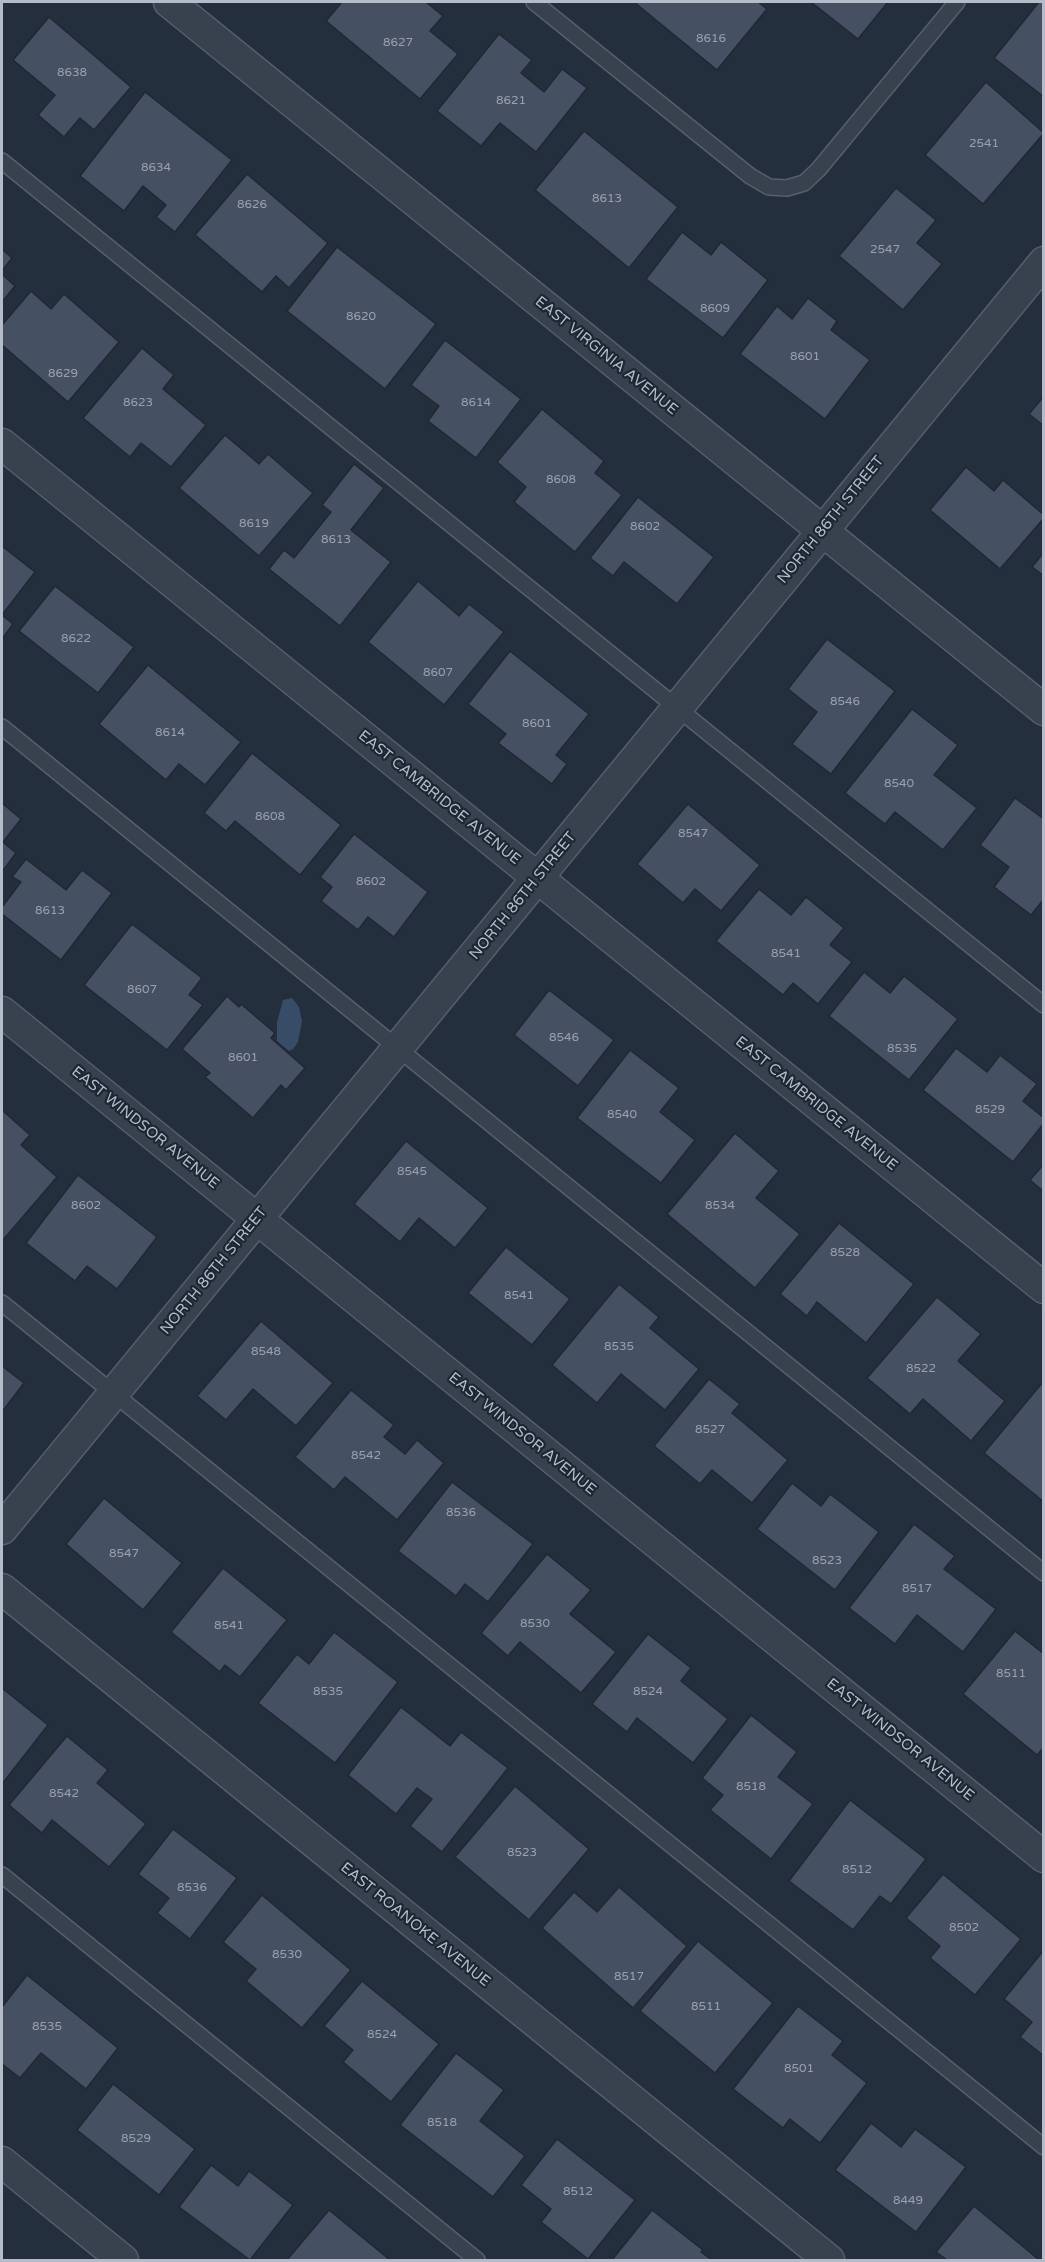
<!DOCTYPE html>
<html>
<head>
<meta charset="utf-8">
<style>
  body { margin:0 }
  #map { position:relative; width:1045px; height:2262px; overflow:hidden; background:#242f3e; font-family:"Varela Round",sans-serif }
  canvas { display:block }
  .frame { position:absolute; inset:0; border:3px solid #b4bcc9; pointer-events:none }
</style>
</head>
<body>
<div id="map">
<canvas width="1045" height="2262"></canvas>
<div class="frame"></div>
</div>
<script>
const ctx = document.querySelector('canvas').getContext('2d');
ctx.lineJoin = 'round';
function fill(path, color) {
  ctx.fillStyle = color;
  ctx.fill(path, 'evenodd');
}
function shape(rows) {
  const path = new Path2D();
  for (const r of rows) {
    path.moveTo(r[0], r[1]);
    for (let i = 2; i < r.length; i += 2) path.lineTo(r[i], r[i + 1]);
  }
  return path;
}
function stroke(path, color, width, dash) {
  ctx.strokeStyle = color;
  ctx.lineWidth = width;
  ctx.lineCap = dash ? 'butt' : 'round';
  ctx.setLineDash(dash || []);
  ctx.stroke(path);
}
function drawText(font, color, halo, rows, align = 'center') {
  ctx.font = font + ' "Varela Round",sans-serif';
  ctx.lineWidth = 4.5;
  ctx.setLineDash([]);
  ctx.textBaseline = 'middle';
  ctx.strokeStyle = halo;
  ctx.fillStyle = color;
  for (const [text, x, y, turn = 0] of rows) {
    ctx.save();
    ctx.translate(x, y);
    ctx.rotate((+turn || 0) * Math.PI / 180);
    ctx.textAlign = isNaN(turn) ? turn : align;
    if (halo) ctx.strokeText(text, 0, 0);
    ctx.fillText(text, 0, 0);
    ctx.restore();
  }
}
fill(shape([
  [292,998,299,1007,302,1021,298,1042,293,1049,289,1051,277,1041,277,1022,283,1000]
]), '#394c67');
const building = shape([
  [342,2,426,2,443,16,430,31,458,54,420,99,326,21,342,2],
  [634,2,758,2,767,9,717,70,634,2],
  [811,2,888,2,858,39,811,2],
  [1039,2,1044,2,1044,97,994,58,1039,2],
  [49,17,131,87,94,130,80,118,64,137,38,115,55,95,13,60,49,17],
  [499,34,532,60,521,73,544,92,562,69,587,88,536,152,500,123,481,146,437,111,499,34],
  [986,82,1044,133,983,204,925,155,986,82],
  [145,92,232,160,175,232,156,217,166,205,143,186,124,211,80,176,145,92],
  [584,131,678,207,629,268,535,190,584,131],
  [247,174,328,243,289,288,276,276,262,292,195,235,247,174],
  [896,188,936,220,917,243,942,264,903,310,839,256,896,188],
  [682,232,711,255,721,242,768,280,723,338,646,279,682,232],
  [337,247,436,324,385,389,287,311,337,247],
  [2,249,12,258,2,271,2,249],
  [2,274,15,286,2,302,2,274],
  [31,291,51,309,64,294,119,342,68,402,2,345,2,325,31,291],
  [808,298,837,321,831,330,870,360,825,419,740,354,777,306,792,319,808,298],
  [445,340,521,399,476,458,428,421,439,406,411,385,445,340],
  [142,348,174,375,163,389,206,425,171,467,141,443,130,457,83,418,142,348],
  [1044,396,1044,426,1029,414,1044,396],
  [542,409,604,461,595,473,622,495,575,552,514,502,526,487,497,462,542,409],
  [225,435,259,464,268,454,313,493,259,556,179,488,225,435],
  [354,464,384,488,351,530,391,562,340,626,269,569,284,550,294,558,331,512,322,505,354,464],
  [966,467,994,491,1003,480,1044,515,1044,518,1000,569,930,510,966,467],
  [638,497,714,557,677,604,624,562,613,576,590,558,638,497],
  [2,546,35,572,2,615,13,624,2,639,2,546],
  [1044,552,1044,576,1032,567,1044,552],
  [418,581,459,616,469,604,504,632,444,705,368,642,418,581],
  [55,586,134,647,98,693,19,631,55,586],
  [827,639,895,691,831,774,792,744,817,712,788,689,827,639],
  [510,651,589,714,556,755,567,764,552,784,498,743,506,734,468,704,510,651],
  [148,665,241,742,205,785,179,764,166,780,99,724,148,665],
  [912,709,958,745,934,775,977,808,943,850,895,812,885,824,845,793,912,709],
  [252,753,341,825,300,875,235,821,226,831,204,813,252,753],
  [1015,798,1044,819,1044,899,1031,915,994,887,1009,867,980,845,1015,798],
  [2,803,21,819,3,842,16,853,2,872,2,803],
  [688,804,760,865,721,911,695,889,683,903,637,864,688,804],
  [354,834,428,892,394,937,368,917,358,930,321,901,332,887,320,877,354,834],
  [26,859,66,890,82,870,112,893,61,960,2,914,2,907,21,882,12,877,26,859],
  [759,889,791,915,806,897,844,928,830,945,852,962,818,1004,793,983,783,995,716,941,759,889],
  [132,924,202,978,189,995,203,1005,167,1050,84,985,132,924],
  [864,972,890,993,904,976,958,1019,909,1080,829,1016,864,972],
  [549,990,614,1040,578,1086,514,1035,549,990],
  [227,996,239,1007,241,1004,275,1033,271,1038,305,1068,286,1090,281,1085,253,1118,205,1077,210,1073,182,1049,227,996],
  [956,1048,987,1072,1000,1055,1037,1084,1023,1101,1044,1118,1044,1123,1013,1162,923,1090,956,1048],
  [630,1050,679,1088,660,1112,695,1140,661,1183,577,1118,630,1050],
  [2,1110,30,1135,21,1145,57,1177,3,1240,2,1238,2,1110],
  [735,1133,779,1171,756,1198,800,1234,755,1288,667,1214,735,1133],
  [406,1141,488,1208,455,1248,419,1218,400,1242,354,1204,406,1141],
  [1044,1164,1044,1192,1030,1180,1044,1164],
  [78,1175,157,1237,117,1289,87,1266,75,1281,26,1243,78,1175],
  [839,1223,914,1284,866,1343,817,1302,807,1316,780,1294,839,1223],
  [506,1247,570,1299,532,1345,468,1293,506,1247],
  [619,1284,659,1317,650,1328,699,1369,665,1410,621,1374,597,1403,552,1365,619,1284],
  [937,1297,981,1334,958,1361,1005,1401,971,1441,923,1399,910,1414,867,1378,937,1297],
  [261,1321,333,1383,296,1426,253,1389,226,1420,197,1396,261,1321],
  [2,1366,24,1383,2,1412,2,1366],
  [709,1379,740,1404,732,1413,788,1460,752,1503,712,1470,700,1484,654,1446,709,1379],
  [1042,1383,1044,1384,1044,1502,984,1453,1042,1383],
  [351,1390,394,1425,384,1437,405,1454,417,1440,444,1463,397,1520,345,1477,334,1490,295,1457,351,1390],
  [452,1482,533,1544,488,1602,465,1584,456,1596,398,1551,452,1482],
  [792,1483,821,1506,830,1494,879,1532,835,1590,757,1529,792,1483],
  [104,1498,182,1563,143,1610,66,1544,104,1498],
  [914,1524,955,1556,944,1569,996,1609,963,1652,917,1615,895,1644,849,1608,914,1524],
  [547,1554,591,1590,570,1614,616,1652,581,1693,520,1642,508,1656,481,1633,547,1554],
  [223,1568,287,1620,240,1677,225,1665,220,1672,171,1632,223,1568],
  [1015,1631,1044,1654,1044,1747,1037,1755,963,1694,1015,1631],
  [334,1632,398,1682,335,1763,258,1703,297,1654,309,1664,334,1632],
  [648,1634,691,1668,681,1681,728,1719,693,1763,637,1718,627,1732,592,1704,648,1634],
  [2,1688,48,1725,2,1784,2,1688],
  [401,1707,450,1746,461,1732,508,1768,442,1852,410,1826,432,1799,417,1788,396,1814,348,1775,401,1707],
  [751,1715,797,1752,778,1777,813,1804,771,1859,710,1810,723,1795,702,1778,751,1715],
  [67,1736,108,1770,97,1783,146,1824,109,1867,52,1820,42,1833,9,1805,67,1736],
  [515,1786,589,1849,529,1920,455,1857,515,1786],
  [850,1800,926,1859,891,1904,880,1896,853,1930,789,1881,850,1800],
  [173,1829,237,1878,190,1939,157,1913,169,1898,138,1874,173,1829],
  [943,1874,1021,1939,975,1995,930,1958,940,1946,906,1918,943,1874],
  [619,1887,687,1946,633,2008,542,1928,574,1892,597,1912,619,1887],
  [262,1895,351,1970,302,2028,246,1981,256,1969,223,1942,262,1895],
  [698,1941,773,2003,715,2073,640,2011,698,1941],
  [1044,1950,1044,2056,1020,2037,1032,2022,1004,1999,1044,1950],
  [27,1975,118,2048,86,2089,41,2053,20,2078,2,2064,2,2007,27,1975],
  [362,1981,439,2044,391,2102,343,2062,353,2050,324,2026,362,1981],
  [798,2006,843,2041,832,2055,867,2083,820,2143,790,2119,783,2128,733,2089,798,2006],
  [456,2053,504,2090,480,2121,525,2156,493,2197,400,2125,456,2053],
  [113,2084,195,2149,159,2195,77,2130,113,2084],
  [871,2123,901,2147,915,2129,966,2167,916,2232,835,2170,871,2123],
  [557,2139,635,2200,588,2259,541,2222,551,2209,521,2185,557,2139],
  [211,2165,238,2186,249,2171,293,2205,250,2260,179,2207,211,2165],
  [974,2206,1038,2259,1037,2260,947,2260,936,2252,974,2206],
  [329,2210,390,2260,287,2260,329,2210],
  [652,2210,703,2250,701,2252,712,2260,612,2260,652,2210]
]);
fill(building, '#455162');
stroke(building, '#1f2835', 1.5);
const lane = shape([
  [534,2,750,176,769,187,787,188,804,183,818,170,957,2],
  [2,161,1044,1005],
  [2,727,1044,1573],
  [2,1303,1044,2147],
  [2,1875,477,2260]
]);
const street = shape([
  [169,2,1044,710],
  [2,444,1044,1288],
  [2,1012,1044,1857],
  [2,1529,1044,262],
  [2,1589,829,2260],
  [2,2162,123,2260]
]);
stroke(lane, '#565f6c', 18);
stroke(street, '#565f6c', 33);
stroke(lane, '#38414e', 15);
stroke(street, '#38414e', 30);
drawText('12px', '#98a1af', null, [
  ["8616",711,39],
  ["8627",398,43],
  ["8638",72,73],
  ["8621",511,101],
  ["2541",984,144],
  ["8634",156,168],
  ["8613",607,199],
  ["8626",252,205],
  ["2547",885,250],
  ["8609",715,309],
  ["8620",361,317],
  ["8601",805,357],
  ["8629",63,374],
  ["8623",138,403],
  ["8614",476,403],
  ["8608",561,480],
  ["8619",254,524],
  ["8602",645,527],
  ["8613",336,540],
  ["8622",76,639],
  ["8607",438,673],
  ["8546",845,702],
  ["8601",537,724],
  ["8614",170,733],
  ["8540",899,784],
  ["8608",270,817],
  ["8547",693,834],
  ["8602",371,882],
  ["8613",50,911],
  ["8541",786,954],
  ["8607",142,990],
  ["8546",564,1038],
  ["8535",902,1049],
  ["8601",243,1058],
  ["8529",990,1110],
  ["8540",622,1115],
  ["8545",412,1172],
  ["8602",86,1206],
  ["8534",720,1206],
  ["8528",845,1253],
  ["8541",519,1296],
  ["8535",619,1347],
  ["8548",266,1352],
  ["8522",921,1369],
  ["8527",710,1430],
  ["8542",366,1456],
  ["8536",461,1513],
  ["8547",124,1554],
  ["8523",827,1561],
  ["8517",917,1589],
  ["8530",535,1624],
  ["8541",229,1626],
  ["8511",1011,1674],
  ["8535",328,1692],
  ["8524",648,1692],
  ["8518",751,1787],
  ["8542",64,1794],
  ["8523",522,1853],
  ["8512",857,1870],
  ["8536",192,1888],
  ["8502",964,1928],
  ["8530",287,1955],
  ["8517",629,1977],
  ["8511",706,2007],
  ["8535",47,2027],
  ["8524",382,2035],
  ["8501",799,2069],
  ["8518",442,2123],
  ["8529",136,2139],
  ["8512",578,2192],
  ["8449",908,2201]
]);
drawText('15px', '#b4bcc9', '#1d2633', [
  ["EAST VIRGINIA AVENUE",606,356,39],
  ["NORTH 86TH STREET",831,520,-51],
  ["EAST CAMBRIDGE AVENUE",439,798,39],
  ["NORTH 86TH STREET",523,896,-51],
  ["EAST CAMBRIDGE AVENUE",816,1104,39],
  ["EAST WINDSOR AVENUE",145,1128,39],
  ["NORTH 86TH STREET",214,1271,-51],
  ["EAST WINDSOR AVENUE",522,1434,39],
  ["EAST WINDSOR AVENUE",900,1740,39],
  ["EAST ROANOKE AVENUE",415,1925,39]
]);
</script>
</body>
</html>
